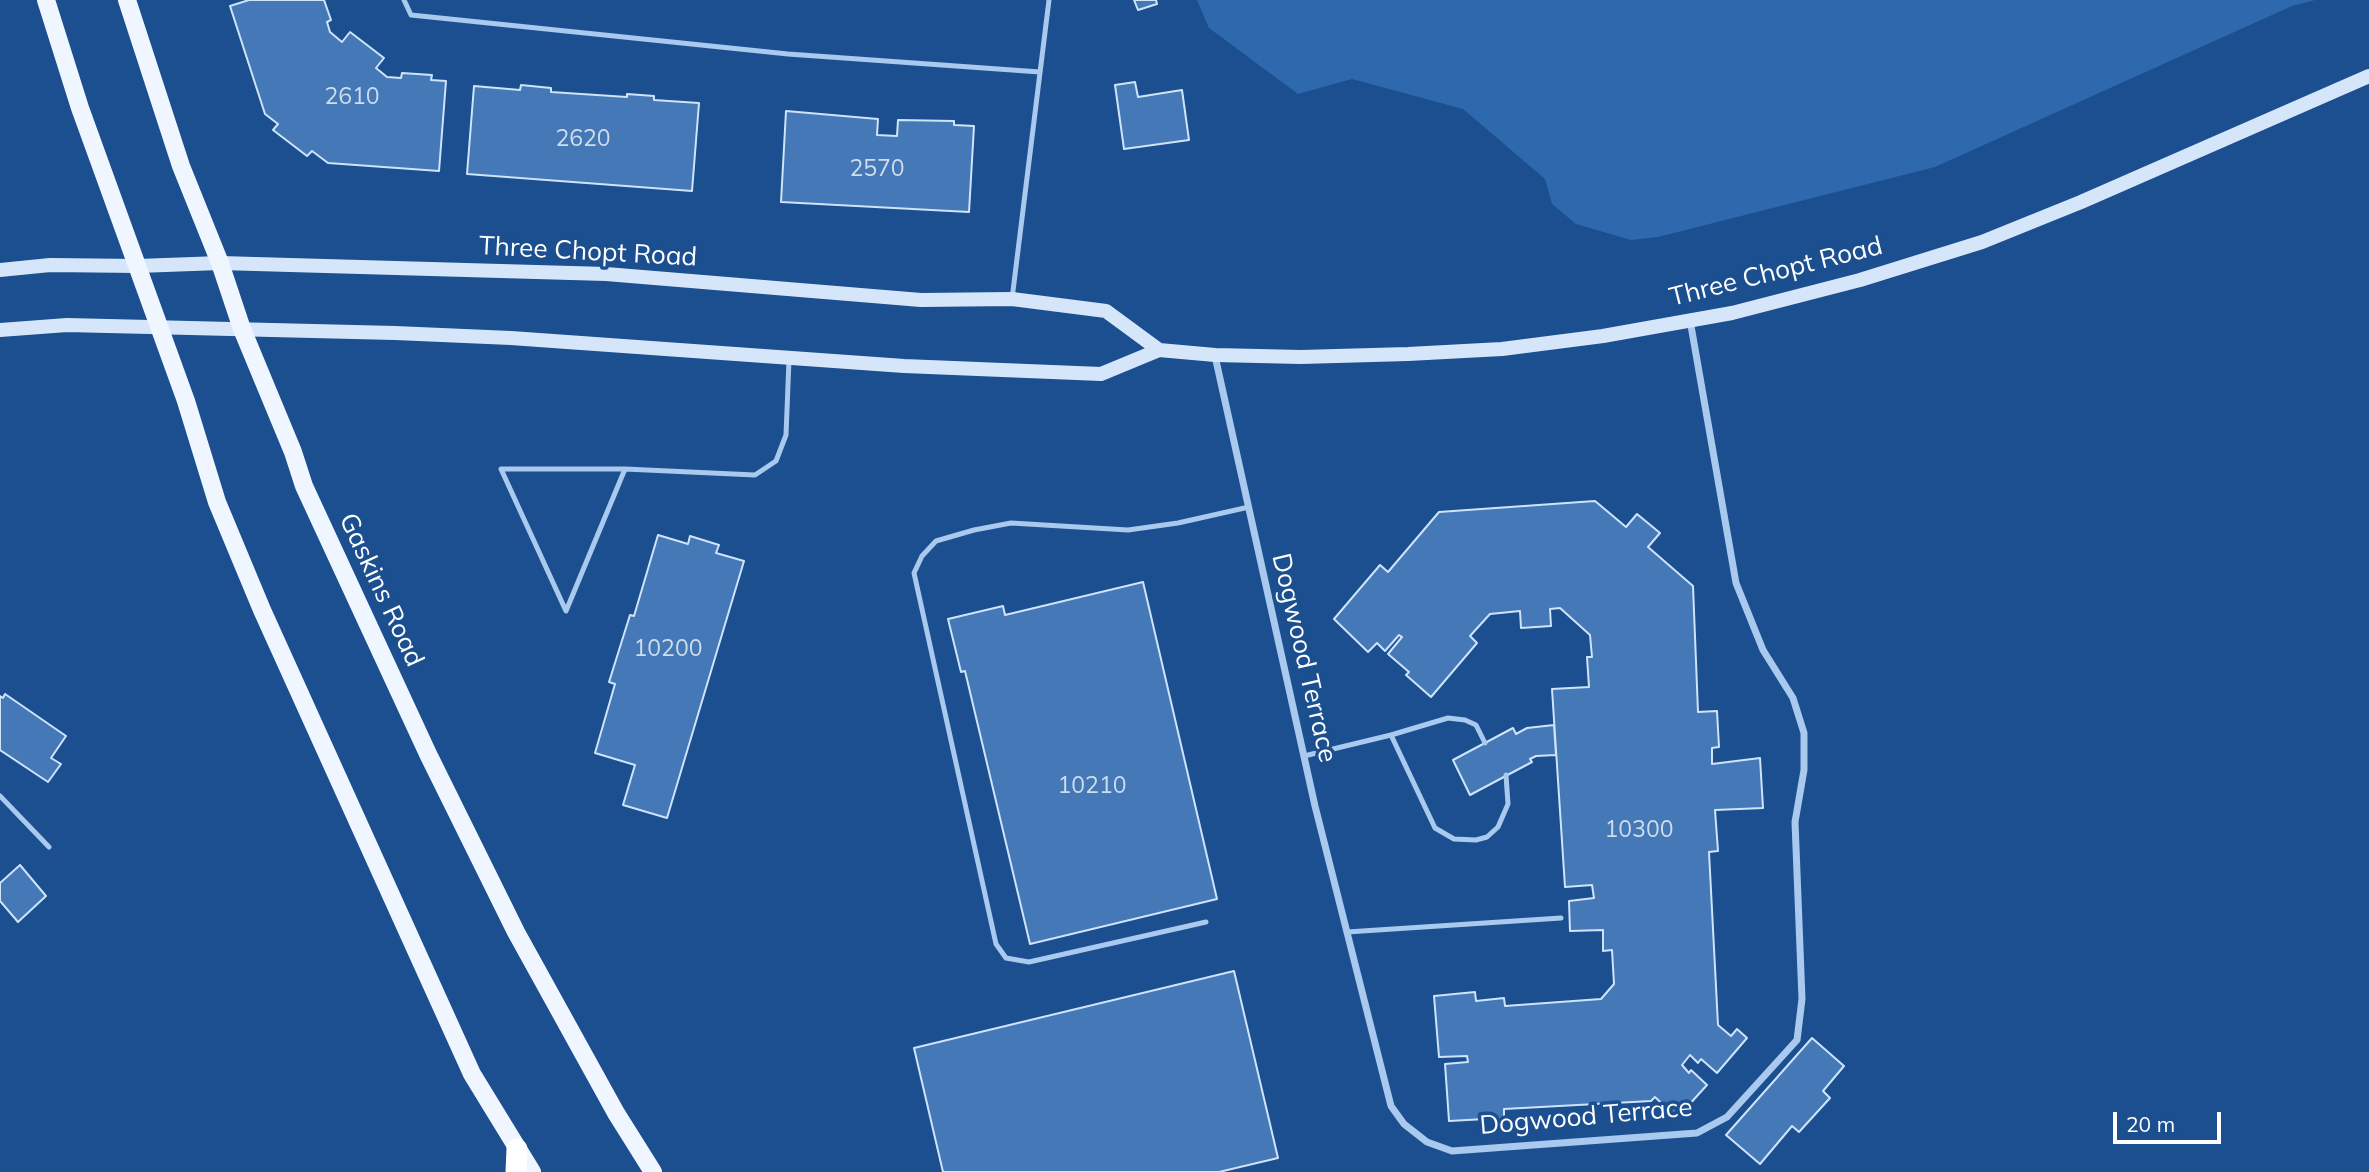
<!DOCTYPE html>
<html>
<head>
<meta charset="utf-8">
<style>
  body { margin:0 }
  #map { position:relative; width:2369px; height:1172px; overflow:hidden; background:#1b4f8f; font-family:Mulish,sans-serif }
  canvas { display:block }
  .scale { position:absolute; left:2113px; top:1112px; width:108px; height:32px; box-sizing:border-box; border:4px solid #fff; border-top:0; padding-left:9px; font-size:21px; line-height:24px; white-space:nowrap; color:#fff; -webkit-text-stroke:5px #1b4f8f; paint-order:stroke }
</style>
</head>
<body>
<div id="map">
<canvas width="2369" height="1172"></canvas>
<div class="scale">20 m</div>
</div>
<script>
const ctx = document.querySelector('canvas').getContext('2d');
ctx.lineJoin = 'round';
function fill(path, color) {
  ctx.fillStyle = color;
  ctx.fill(path, 'evenodd');
}
function shape(rows) {
  const path = new Path2D();
  for (const r of rows) {
    path.moveTo(r[0], r[1]);
    for (let i = 2; i < r.length; i += 2) path.lineTo(r[i], r[i + 1]);
  }
  return path;
}
function stroke(path, color, width, dash) {
  ctx.strokeStyle = color;
  ctx.lineWidth = width;
  ctx.lineCap = dash ? 'butt' : 'round';
  ctx.setLineDash(dash || []);
  ctx.stroke(path);
}
function drawText(font, color, halo, rows, align = 'center') {
  ctx.font = font + ' Mulish,sans-serif';
  ctx.lineWidth = 7;
  ctx.setLineDash([]);
  ctx.textBaseline = 'middle';
  ctx.strokeStyle = halo;
  ctx.fillStyle = color;
  for (const [text, x, y, turn = 0] of rows) {
    ctx.save();
    ctx.translate(x, y);
    ctx.rotate((+turn || 0) * Math.PI / 180);
    ctx.textAlign = isNaN(turn) ? turn : align;
    if (halo) ctx.strokeText(text, 0, 0);
    ctx.fillText(text, 0, 0);
    ctx.restore();
  }
}
fill(shape([
  [1197,0,2315,0,2292,6,1935,167,1658,237,1631,240,1576,224,1552,204,1545,179,1463,109,1352,79,1298,94,1209,28]
]), '#2e69ad');
const building = shape([
  [249,0,324,0,331,20,327,22,330,32,342,42,350,32,384,58,376,68,387,77,401,78,402,73,432,75,431,80,446,81,439,171,328,163,312,151,307,156,273,130,278,124,265,114,230,6,249,0],
  [1134,0,1156,0,1157,4,1138,10,1134,0],
  [1135,82,1138,97,1182,90,1189,140,1124,149,1115,85,1135,82],
  [521,85,551,88,551,92,627,97,627,94,654,96,654,100,699,103,692,191,467,174,474,86,520,90,521,85],
  [786,111,878,119,877,135,897,136,898,120,954,121,954,125,974,126,969,212,781,202,786,111],
  [1595,501,1626,527,1637,514,1660,533,1648,547,1693,586,1698,712,1717,711,1719,747,1712,748,1712,764,1760,758,1763,808,1715,810,1718,851,1709,852,1718,1025,1731,1036,1737,1029,1747,1038,1717,1073,1701,1059,1698,1063,1690,1055,1682,1065,1689,1073,1691,1070,1707,1085,1677,1118,1655,1097,1651,1101,1504,1109,1504,1118,1449,1121,1445,1064,1468,1062,1467,1056,1439,1057,1434,996,1475,992,1476,1001,1504,998,1505,1006,1601,999,1614,984,1612,950,1603,951,1603,930,1570,931,1569,901,1594,898,1592,885,1565,887,1552,689,1589,687,1587,657,1592,657,1590,635,1560,608,1550,609,1551,626,1521,628,1520,611,1490,614,1470,636,1477,643,1431,697,1406,675,1409,672,1388,654,1402,637,1399,635,1385,651,1377,643,1368,652,1334,619,1380,565,1388,572,1439,512,1595,501],
  [658,535,688,544,690,536,719,545,716,553,744,561,667,818,623,805,635,765,595,753,615,684,609,682,630,615,634,616,658,535],
  [1143,582,1217,899,1030,944,965,671,961,672,948,619,1003,606,1005,615,1143,582],
  [5,694,66,736,51,758,61,764,48,782,0,750,0,696,3,698,5,694],
  [1554,725,1556,755,1536,756,1530,759,1532,762,1470,795,1453,760,1513,728,1516,734,1527,728,1554,725],
  [20,865,46,896,18,922,0,901,0,883,20,865],
  [1234,971,1278,1158,1219,1172,943,1172,914,1048,1234,971],
  [1812,1038,1844,1066,1823,1091,1830,1098,1799,1132,1792,1126,1760,1164,1726,1135,1812,1038]
]);
fill(building, '#4478b7');
stroke(building, '#cfe3fa', 2);
stroke(shape([
  [404,0,411,15,788,54,1040,72],
  [1012,299,1049,0],
  [625,469,566,611,501,469,625,469,755,475,776,461,786,435,789,360],
  [1485,743,1476,725,1465,720,1448,718,1391,735,1435,828,1454,839,1476,840,1487,837,1498,827,1508,804,1506,775],
  [1304,756,1391,735],
  [0,796,49,847],
  [1206,922,1029,962,1006,958,996,944,914,573,922,556,936,541,974,530,1011,523,1128,530,1178,523,1249,507],
  [1347,932,1561,918]
]), '#a9c9ee', 5);
stroke(shape([
  [1215,356,1315,806,1391,1106,1404,1124,1427,1142,1452,1151,1697,1133,1727,1117,1797,1040,1802,999,1795,822,1804,770,1804,733,1793,698,1763,650,1736,583,1690,320]
]), '#a9c9ee', 7);
stroke(shape([
  [0,270,50,265,138,266,220,263,606,274,921,300,1012,299,1106,311,1159,350],
  [0,330,67,325,395,333,511,338,904,366,1101,374,1159,350,1215,355,1301,357,1408,354,1502,349,1603,336,1732,313,1860,280,1982,242,2081,202,2369,76]
]), '#d6e6fa', 14);
stroke(shape([
  [46,0,80,108,186,401,217,502,262,610,472,1074,532,1172],
  [127,0,181,166,220,263,242,329,293,452,304,486,428,754,516,932,616,1113,653,1172]
]), '#f0f6ff', 18);
stroke(shape([
  [516,1172,517,1149]
]), '#fff', 21);
drawText('23px', '#d0dded', null, [
  ["2610",352,97],
  ["2620",583,139],
  ["2570",877,169],
  ["10200",668,649],
  ["10210",1092,786],
  ["10300",1639,830]
]);
drawText('26px', '#fff', '#1b4f8f', [
  ["Three Chopt Road",588,252,3],
  ["Three Chopt Road",1776,272,-14],
  ["Gaskins Road",381,590,65],
  ["Dogwood Terrace",1304,658,77],
  ["Dogwood Terrace",1586,1117,-5]
]);
</script>
</body>
</html>
